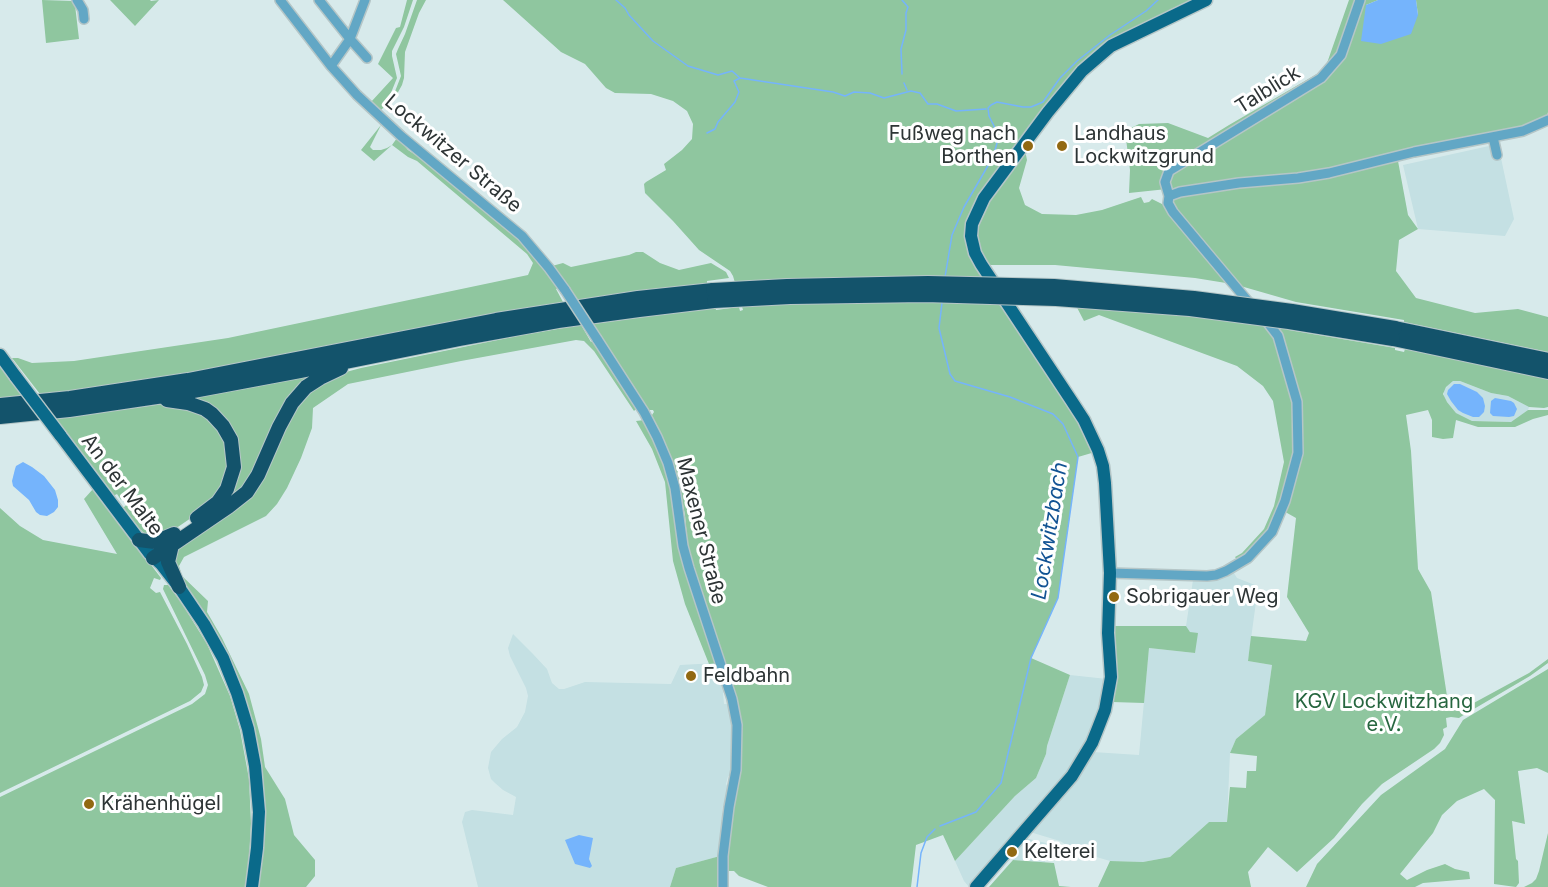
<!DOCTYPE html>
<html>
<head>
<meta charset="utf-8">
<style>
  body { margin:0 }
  canvas { display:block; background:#d7eaeb }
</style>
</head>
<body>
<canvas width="1548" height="887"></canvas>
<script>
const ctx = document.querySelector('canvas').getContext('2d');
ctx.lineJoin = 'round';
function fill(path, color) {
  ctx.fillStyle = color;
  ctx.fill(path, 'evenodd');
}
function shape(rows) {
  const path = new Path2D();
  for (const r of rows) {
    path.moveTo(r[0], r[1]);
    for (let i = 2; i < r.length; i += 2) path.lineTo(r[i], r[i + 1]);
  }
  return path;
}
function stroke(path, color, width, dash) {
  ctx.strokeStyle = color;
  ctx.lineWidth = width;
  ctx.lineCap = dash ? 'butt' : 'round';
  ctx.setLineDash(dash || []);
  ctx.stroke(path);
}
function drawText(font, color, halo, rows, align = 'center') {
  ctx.font = font + ' Inter,sans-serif';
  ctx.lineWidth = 6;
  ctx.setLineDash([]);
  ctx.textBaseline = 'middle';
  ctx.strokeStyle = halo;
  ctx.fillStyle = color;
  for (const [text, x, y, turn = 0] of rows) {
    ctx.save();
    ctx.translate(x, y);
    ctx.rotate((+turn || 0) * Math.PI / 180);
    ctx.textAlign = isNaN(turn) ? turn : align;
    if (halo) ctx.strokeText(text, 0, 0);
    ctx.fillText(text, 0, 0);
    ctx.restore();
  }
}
fill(shape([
  [1498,144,1514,219,1505,236,1418,229,1403,165],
  [1453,381,1460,381,1491,393,1508,396,1529,407,1528,410,1511,422,1472,421,1456,413,1444,398,1444,391,1448,385],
  [1232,570,1237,578,1255,585,1258,587,1248,661,1272,665,1265,715,1236,739,1230,753,1227,822,1209,822,1170,857,1143,862,1110,861,1076,851,1060,841,1030,832,1093,752,1139,755,1149,648,1195,653,1190,632,1186,626,1193,580,1208,581,1223,576],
  [513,634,533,654,547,669,552,683,559,689,564,689,585,682,671,684,680,665,717,663,726,690,723,693,724,704,731,704,734,725,731,775,728,776,726,784,728,787,726,804,723,805,722,813,725,814,720,856,676,868,670,887,478,887,462,822,465,812,472,810,513,815,516,797,503,790,495,783,491,779,488,768,491,752,502,739,517,727,525,712,528,696,526,688,510,656,508,648],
  [1070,675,1107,679,1101,709,1077,761,1068,773,1034,811,969,887,964,881,955,861,1015,796,1036,778,1046,754,1047,746],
  [1025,838,1050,844,1045,862,1013,860,1017,855,1016,849]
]), '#c4e0e3');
fill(shape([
  [42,0,73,1,75,5,79,39,46,43],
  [110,0,150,0,151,1,159,0,135,26],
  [407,0,413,0,404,27,392,51,392,56,397,78,386,105,380,111,371,102,393,78,378,64,396,28,400,27],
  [417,0,426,0,419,13,405,52,404,78,402,85,387,112,401,76,396,54,398,49,405,34],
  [503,0,1200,0,1109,44,1018,147,968,236,1070,404,1095,452,1078,457,1058,598,1031,658,1070,675,1047,746,1046,754,1036,778,1015,796,955,861,943,835,916,845,911,887,768,887,739,876,734,871,726,871,739,725,738,706,698,586,688,548,685,515,680,488,664,440,652,418,652,415,654,412,653,410,647,410,600,337,601,336,593,324,715,307,716,310,739,307,740,311,743,310,733,276,730,271,699,250,673,221,645,193,644,184,646,182,666,170,664,164,682,150,692,139,693,124,687,111,673,101,651,94,615,93,606,88,585,64,561,52],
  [1349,0,1378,0,1366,5,1418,15,1416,0,1548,0,1548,112,1547,116,1520,127,1439,142,1413,150,1300,175,1129,193,1130,170,1125,131,1139,124,1168,123,1208,138,1229,125,1317,74,1326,66],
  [381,125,370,147,373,150,381,150,387,148,392,145,397,138,398,138,408,150,425,161,512,232,526,246,542,265,558,288,556,289,563,302,438,324,176,375,90,389,40,394,12,358,18,358,32,363,74,361,228,338,528,275,533,263,527,254,417,161,408,157,392,145,374,161,361,150],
  [1022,152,1026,155,1027,160,1019,188,1025,205,1042,214,1076,215,1102,210,1141,197,1144,203,1149,202,1152,199,1164,205,1226,283,1195,278,1055,265,987,265,980,252,975,238,979,217,986,201],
  [1398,161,1408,215,1418,229,1399,240,1396,271,1416,298,1475,313,1518,309,1548,317,1548,352,1404,322,1404,320,1296,302,1237,285,1171,203,1174,197],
  [636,252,643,252,660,263,679,270,711,263,726,272,729,278,707,281,707,283,578,300,569,287,567,288,552,266,563,263,571,267,629,255],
  [1072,298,1270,321,1289,330,1395,348,1395,350,1404,352,1405,349,1548,379,1548,407,1544,408,1529,407,1508,396,1491,393,1460,381,1453,381,1446,387,1443,394,1447,402,1456,413,1472,421,1511,422,1528,410,1548,410,1548,415,1533,419,1515,427,1478,427,1456,420,1453,438,1443,439,1432,437,1432,420,1428,410,1406,415,1411,451,1418,569,1431,592,1449,709,1459,711,1529,673,1548,659,1548,663,1530,676,1462,716,1459,718,1451,717,1446,718,1447,727,1443,729,1444,735,1440,743,1434,749,1382,784,1362,804,1334,838,1297,872,1268,847,1248,872,1251,887,1098,887,1110,861,1143,862,1170,857,1209,822,1227,822,1230,787,1246,788,1247,771,1256,771,1257,756,1230,753,1236,739,1265,715,1272,665,1248,661,1251,636,1306,641,1309,633,1287,597,1296,518,1280,509,1270,530,1241,559,1238,561,1235,557,1242,553,1264,529,1274,506,1284,462,1273,401,1263,386,1237,366,1099,315,1084,321],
  [581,325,591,342,594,341,637,406,636,409,634,411,594,351,584,341,576,340,461,361,348,384,313,408,312,428,301,458,287,488,277,504,266,516,184,557,179,566,182,576,208,601,207,612,222,638,249,694,261,739,265,767,285,799,294,835,315,860,315,876,306,887,256,887,258,875,244,701,173,570,179,544,230,509,294,405,331,376,361,368,522,335],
  [0,364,13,379,11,381,22,396,0,398],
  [317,374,249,484,209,514,238,455,198,401,197,396],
  [163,404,203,412,225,435,228,478,207,507,172,531,165,535,143,535,144,533,141,530,139,531,122,509,139,493,134,489,121,500,117,494,113,496,56,419],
  [645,420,654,436,672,486,684,566,705,630,717,663,709,664,685,604,673,561,665,482,652,449,636,421],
  [93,489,161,578,160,580,154,578,150,588,156,593,160,592,187,644,202,677,204,685,201,692,190,701,0,793,0,508,20,526,43,540,117,554,84,499],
  [164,585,168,585,181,602,207,644,230,696,240,730,249,779,251,824,249,859,245,887,0,887,0,797,192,704,205,694,208,685,205,675,163,589],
  [1112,626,1186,626,1190,632,1198,633,1195,653,1149,648,1144,703,1112,702,1116,689],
  [1548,669,1548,773,1537,768,1518,771,1525,824,1512,821,1516,859,1518,861,1519,883,1516,887,1494,884,1495,800,1484,789,1457,801,1442,815,1433,833,1400,874,1407,880,1427,870,1445,864,1455,869,1469,872,1470,879,1423,883,1415,887,1306,887,1317,864,1381,795,1445,749,1463,720],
  [1548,833,1548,887,1524,887,1532,883,1536,879,1539,871],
  [720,856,720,887,670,887,676,868],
  [1013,860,1054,863,1059,886,1071,887,989,887]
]), '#8fc69f');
fill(shape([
  [1378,0,1416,0,1418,15,1411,34,1381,44,1361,41,1366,5],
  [1454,384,1460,384,1477,392,1483,398,1485,406,1484,412,1479,417,1473,417,1463,413,1458,410,1451,401,1447,394,1448,390],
  [1495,398,1511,401,1514,403,1517,409,1514,416,1509,417,1493,416,1490,413,1491,401],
  [23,462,32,467,44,476,55,490,58,500,58,507,54,512,47,516,40,515,36,512,29,500,13,486,12,481,15,469,16,466],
  [579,835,593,838,589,859,592,866,590,868,575,864,565,840]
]), '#75b4fc');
stroke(shape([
  [616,0,625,8,629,15,653,41,688,66,718,75,732,71,740,78,833,92,845,96,854,92,870,93,884,98,911,91,920,93,928,104,937,104,956,111,986,109],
  [902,0,908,7,906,13,906,30,901,49,902,74],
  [904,83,907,90],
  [707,133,715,129,718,122,735,102,739,92,734,81,740,78],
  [945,277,952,235,964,207,993,157,997,143,997,137,994,126,989,116,988,108,991,105,997,102,1023,107,1031,107,1043,102,1060,78,1077,61,1110,35,1146,11,1158,0],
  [940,826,976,812,1001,783,1031,658,1058,598,1078,457,1063,424,1053,414,1010,397,955,381,950,374,939,328,942,303],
  [917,887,921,853,927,837,935,829]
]), '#75b4fc', 1.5);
const minor = shape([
  [77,0,83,10,84,19],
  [280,0,331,66,357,95,401,136,522,236,549,268,565,290],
  [319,0,350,39,367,58],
  [331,66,350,39,365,0],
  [1493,137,1497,155],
  [1169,196,1180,192,1239,183,1298,178,1329,173,1414,152,1523,131,1548,120],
  [1251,305,1173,212,1168,203,1169,196,1165,182,1169,171,1321,78,1341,55,1360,0],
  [597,339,644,412,657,437,668,463,675,488,683,546,689,568,732,699,737,725,736,770,729,807,723,856,723,887],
  [1110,573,1207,576,1216,575,1226,571,1248,558,1272,532,1285,501,1298,453,1297,402,1278,336,1265,319]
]);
const major = shape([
  [0,355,16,377],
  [60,435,149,553,161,564,179,587,204,624,223,658,237,693,248,729,255,766,259,812,257,848,252,887],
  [976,887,1072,776,1092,743,1098,728,1105,710,1111,677,1108,633,1110,573,1105,483,1103,466,1098,450,1084,420,1071,400,981,264,975,253,971,236,972,224,984,198,1048,112,1082,71,1111,46,1206,0]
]);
const highway = shape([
  [1395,328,1548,360],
  [1393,339,1548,372],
  [167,400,188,403,205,409,212,414,223,426,231,440,234,467,227,489,218,502,197,518],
  [0,405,70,398,188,380,496,320,638,298,713,290],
  [0,417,69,410,177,394,300,371,460,339,558,321,639,310,714,301],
  [139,540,155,542,174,534],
  [172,545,168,562,179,587],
  [153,558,228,507,247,492,258,475,279,427,292,403,306,387,320,378,341,368]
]);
stroke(minor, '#b5c6c7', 12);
stroke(major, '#b5c6c7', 15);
stroke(highway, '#b5c6c7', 16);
stroke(minor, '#62a7c5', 9);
stroke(major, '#0a6a8a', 12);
stroke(highway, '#13536b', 14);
const minorBridge = shape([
  [565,290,597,339]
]);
const majorBridge = shape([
  [16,377,60,435]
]);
const highwayBridge = shape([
  [713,290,787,286,928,283,1054,286,1194,298,1292,311,1395,328],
  [714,301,790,297,925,295,1056,299,1190,309,1289,322,1393,339]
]);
stroke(minorBridge, '#b5c6c7', 12, []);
stroke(majorBridge, '#b5c6c7', 15, []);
stroke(highwayBridge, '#b5c6c7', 16, []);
stroke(minorBridge, '#62a7c5', 9);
stroke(majorBridge, '#0a6a8a', 12);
stroke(highwayBridge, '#13536b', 14);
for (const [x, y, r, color] of [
  [1028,146,6,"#926912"],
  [1062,146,6,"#926912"],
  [1114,597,6,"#926912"],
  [691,676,6,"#926912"],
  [89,804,6,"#926912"],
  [1012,852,6,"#926912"]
]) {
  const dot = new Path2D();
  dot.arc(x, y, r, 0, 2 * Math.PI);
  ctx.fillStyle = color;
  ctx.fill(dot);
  stroke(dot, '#fff', 2);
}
drawText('20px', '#2d3435', '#fff', [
  ["Talblick",1268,90,-32],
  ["Lockwitzer Straße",453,154,40],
  ["An der Malte",122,485,53],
  ["Maxener Straße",701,531,76]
]);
drawText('20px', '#2d3435', '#fff', [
  ["Fußweg nach",1016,134,"right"],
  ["Borthen",1016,157,"right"],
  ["Landhaus",1074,134],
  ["Lockwitzgrund",1074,157],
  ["Sobrigauer Weg",1126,597],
  ["Feldbahn",703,676],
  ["Krähenhügel",101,804],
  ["Kelterei",1024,852]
], 'left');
drawText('20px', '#26663f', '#fff', [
  ["KGV Lockwitzhang",1384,702],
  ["e.V.",1384,725]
]);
drawText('italic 21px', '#125393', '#fff', [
  ["Lockwitzbach",1050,531,-81]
]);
</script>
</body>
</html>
